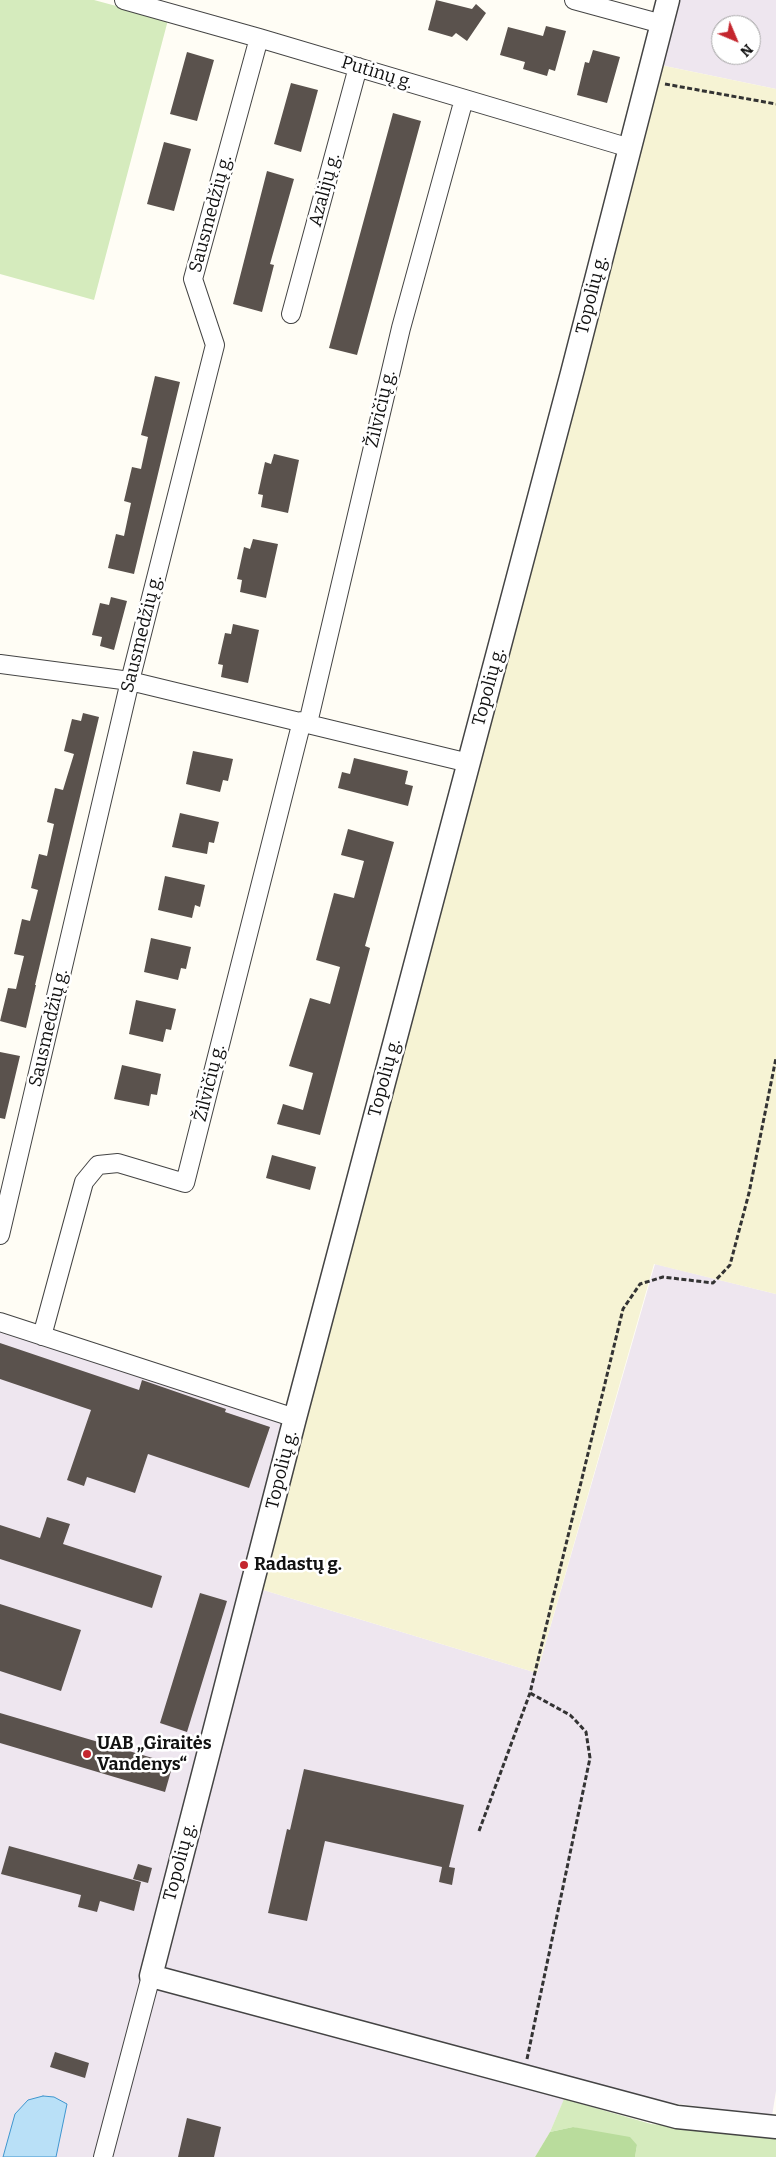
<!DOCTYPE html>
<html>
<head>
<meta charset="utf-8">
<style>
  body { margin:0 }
  #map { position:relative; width:776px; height:2157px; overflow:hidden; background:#fffdf5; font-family:Bitter,serif }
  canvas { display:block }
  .north { position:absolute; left:711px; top:15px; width:50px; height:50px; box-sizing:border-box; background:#fff; border:1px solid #a0a0a0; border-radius:50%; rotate:135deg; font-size:14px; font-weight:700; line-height:20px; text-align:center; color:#111 }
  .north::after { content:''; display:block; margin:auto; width:18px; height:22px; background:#c4262e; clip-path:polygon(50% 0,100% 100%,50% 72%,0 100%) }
</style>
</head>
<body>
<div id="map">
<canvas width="776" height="2157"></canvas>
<div class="north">N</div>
</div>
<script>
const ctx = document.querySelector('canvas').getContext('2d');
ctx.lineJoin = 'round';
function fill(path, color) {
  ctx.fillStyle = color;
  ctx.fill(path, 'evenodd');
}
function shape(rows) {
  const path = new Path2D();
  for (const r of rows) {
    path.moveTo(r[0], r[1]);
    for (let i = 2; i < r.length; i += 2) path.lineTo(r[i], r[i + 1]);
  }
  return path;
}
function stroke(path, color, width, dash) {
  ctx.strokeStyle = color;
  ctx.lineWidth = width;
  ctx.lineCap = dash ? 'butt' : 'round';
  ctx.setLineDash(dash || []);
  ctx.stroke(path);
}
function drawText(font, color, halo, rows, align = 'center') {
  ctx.font = font + ' Bitter,serif';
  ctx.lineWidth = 5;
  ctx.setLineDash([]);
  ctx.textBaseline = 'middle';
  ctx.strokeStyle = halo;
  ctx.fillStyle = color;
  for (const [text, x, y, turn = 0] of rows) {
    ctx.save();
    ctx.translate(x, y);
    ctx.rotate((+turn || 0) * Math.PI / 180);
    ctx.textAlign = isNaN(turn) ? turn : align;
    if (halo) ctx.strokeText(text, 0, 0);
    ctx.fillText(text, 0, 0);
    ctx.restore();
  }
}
fill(shape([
  [676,0,776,0,776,89,660,65],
  [721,25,751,25,751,55,721,55],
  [655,1264,776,1294,776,2091,772,2116,664,2102,573,2079,550,2132,535,2157,0,2157,0,1327,283,1420,260,1589,537,1673]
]), '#eee6ef');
fill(shape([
  [660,65,776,89,776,1294,654,1264,537,1673,260,1589]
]), '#f6f3d4');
fill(shape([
  [0,0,94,0,168,20,94,300,0,274],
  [564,2099,651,2124,776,2137,776,2157,635,2157,637,2145,573,2127,550,2132]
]), '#d5ebbd');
fill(shape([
  [573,2127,630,2137,637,2145,635,2157,535,2157,550,2132]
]), '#b9dc9c');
const water = shape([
  [43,2096,54,2097,67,2104,56,2157,3,2157,15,2114,28,2100,43,2096]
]);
fill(water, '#b9e0f7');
stroke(water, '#3f96cf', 1);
fill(shape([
  [436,0,472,9,476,4,486,13,467,41,456,33,452,37,428,30],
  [546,26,566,31,555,71,549,69,547,76,523,69,525,62,500,55,508,27,543,36],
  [593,50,620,57,607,103,577,95,585,62,589,63],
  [187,52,214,60,197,121,170,114],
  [291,83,318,90,301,152,274,144],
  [393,113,421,121,357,355,329,348],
  [164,142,191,149,174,211,147,204],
  [267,171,294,179,270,264,274,265,262,312,233,304],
  [155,376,180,382,134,574,108,568,116,534,124,536,131,503,124,501,132,467,141,469,148,437,141,435],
  [274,454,299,460,288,513,261,507,263,495,258,494,265,462,271,464],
  [253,539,278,544,266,598,240,592,242,580,237,579,244,547,250,549],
  [111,597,127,601,114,650,100,646,102,637,92,635,100,603,109,605],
  [233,624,259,630,248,683,221,677,223,665,218,664,225,633,231,634],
  [83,713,99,717,35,985,36,985,26,1028,0,1021,8,988,16,989,24,956,14,954,22,919,30,921,38,890,31,888,39,854,47,856,54,824,47,822,55,788,63,790,74,754,64,751,72,719,81,721],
  [193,751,233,759,228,781,223,780,220,792,186,784],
  [354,758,408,771,405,784,413,786,408,806,338,788,342,772,350,774],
  [180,813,219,822,214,843,209,842,207,854,172,847],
  [348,829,394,842,365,946,370,948,320,1135,277,1124,283,1104,303,1110,313,1073,289,1066,310,998,330,1004,340,967,316,960,334,893,354,898,364,861,341,855],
  [165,876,205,885,200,907,195,905,192,918,158,910],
  [151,938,191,947,186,969,181,968,178,980,144,972],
  [136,1000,176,1009,171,1030,166,1029,163,1042,129,1034],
  [0,1052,20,1056,5,1119,0,1118],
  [122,1065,161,1074,157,1095,151,1094,149,1106,114,1099],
  [272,1155,316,1167,310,1190,266,1178],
  [0,1343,139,1390,142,1380,226,1409,225,1412,270,1427,249,1488,148,1454,135,1493,87,1477,84,1486,67,1480,91,1410,0,1379],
  [47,1517,70,1524,63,1544,162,1576,152,1608,0,1559,0,1525,40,1538],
  [200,1593,227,1601,187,1732,160,1723],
  [0,1604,81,1630,61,1691,0,1671],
  [0,1713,173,1764,165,1792,0,1743],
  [304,1769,464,1805,449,1867,455,1868,452,1885,439,1882,442,1867,325,1841,307,1921,268,1913,287,1829,290,1830],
  [9,1846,141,1882,134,1911,100,1901,97,1912,78,1907,81,1895,1,1874],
  [138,1864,152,1868,148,1883,133,1879],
  [55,2052,89,2063,85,2078,50,2067],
  [187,2118,221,2127,214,2157,178,2157]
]), '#5a524d');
const minor = shape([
  [124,0,259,38,630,148],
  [574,0,662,24],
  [291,314,358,67],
  [0,664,130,681,469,763],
  [308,723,401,328,464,99],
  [0,1235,130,681,215,345,193,279,259,38],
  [0,1322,295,1418],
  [42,1336,84,1182,98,1165,118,1163,185,1183,302,721],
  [103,2157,151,1976]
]);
const tertiary = shape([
  [668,0,572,373,295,1418,151,1976,677,2117,776,2127]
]);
stroke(minor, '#444', 20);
stroke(tertiary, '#444', 25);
stroke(shape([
  [665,84,776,104],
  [479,1831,530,1693,623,1309,640,1284,663,1277,713,1283,730,1265,749,1193,776,1058],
  [527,2059,590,1758,586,1732,575,1720,570,1715,530,1693]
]), '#333', 3, [5, 2.5]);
stroke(minor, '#fff', 18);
stroke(tertiary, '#fff', 22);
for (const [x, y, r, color] of [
  [244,1565,5,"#c4262e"],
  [87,1754,5,"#c4262e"]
]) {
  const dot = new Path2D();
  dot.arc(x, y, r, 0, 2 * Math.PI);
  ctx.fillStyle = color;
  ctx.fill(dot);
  stroke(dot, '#fff', 2);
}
drawText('18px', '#111', '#fff', [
  ["Putinų g.",377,73,17],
  ["Azalijų g.",325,190,-75],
  ["Sausmedžių g.",211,214,-75],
  ["Topolių g.",592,295,-76],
  ["Žilvičių g.",381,409,-77],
  ["Sausmedžių g.",142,634,-76],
  ["Topolių g.",489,687,-75],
  ["Sausmedžių g.",49,1028,-77],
  ["Topolių g.",385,1078,-75],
  ["Žilvičių g.",210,1083,-76],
  ["Topolių g.",282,1470,-76],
  ["Topolių g.",180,1862,-75]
]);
drawText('bold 18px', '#111', '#fff', [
  ["Radastų g.",254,1565],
  ["UAB „Giraitės",97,1744],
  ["Vandenys“",97,1765]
], 'left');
</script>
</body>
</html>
